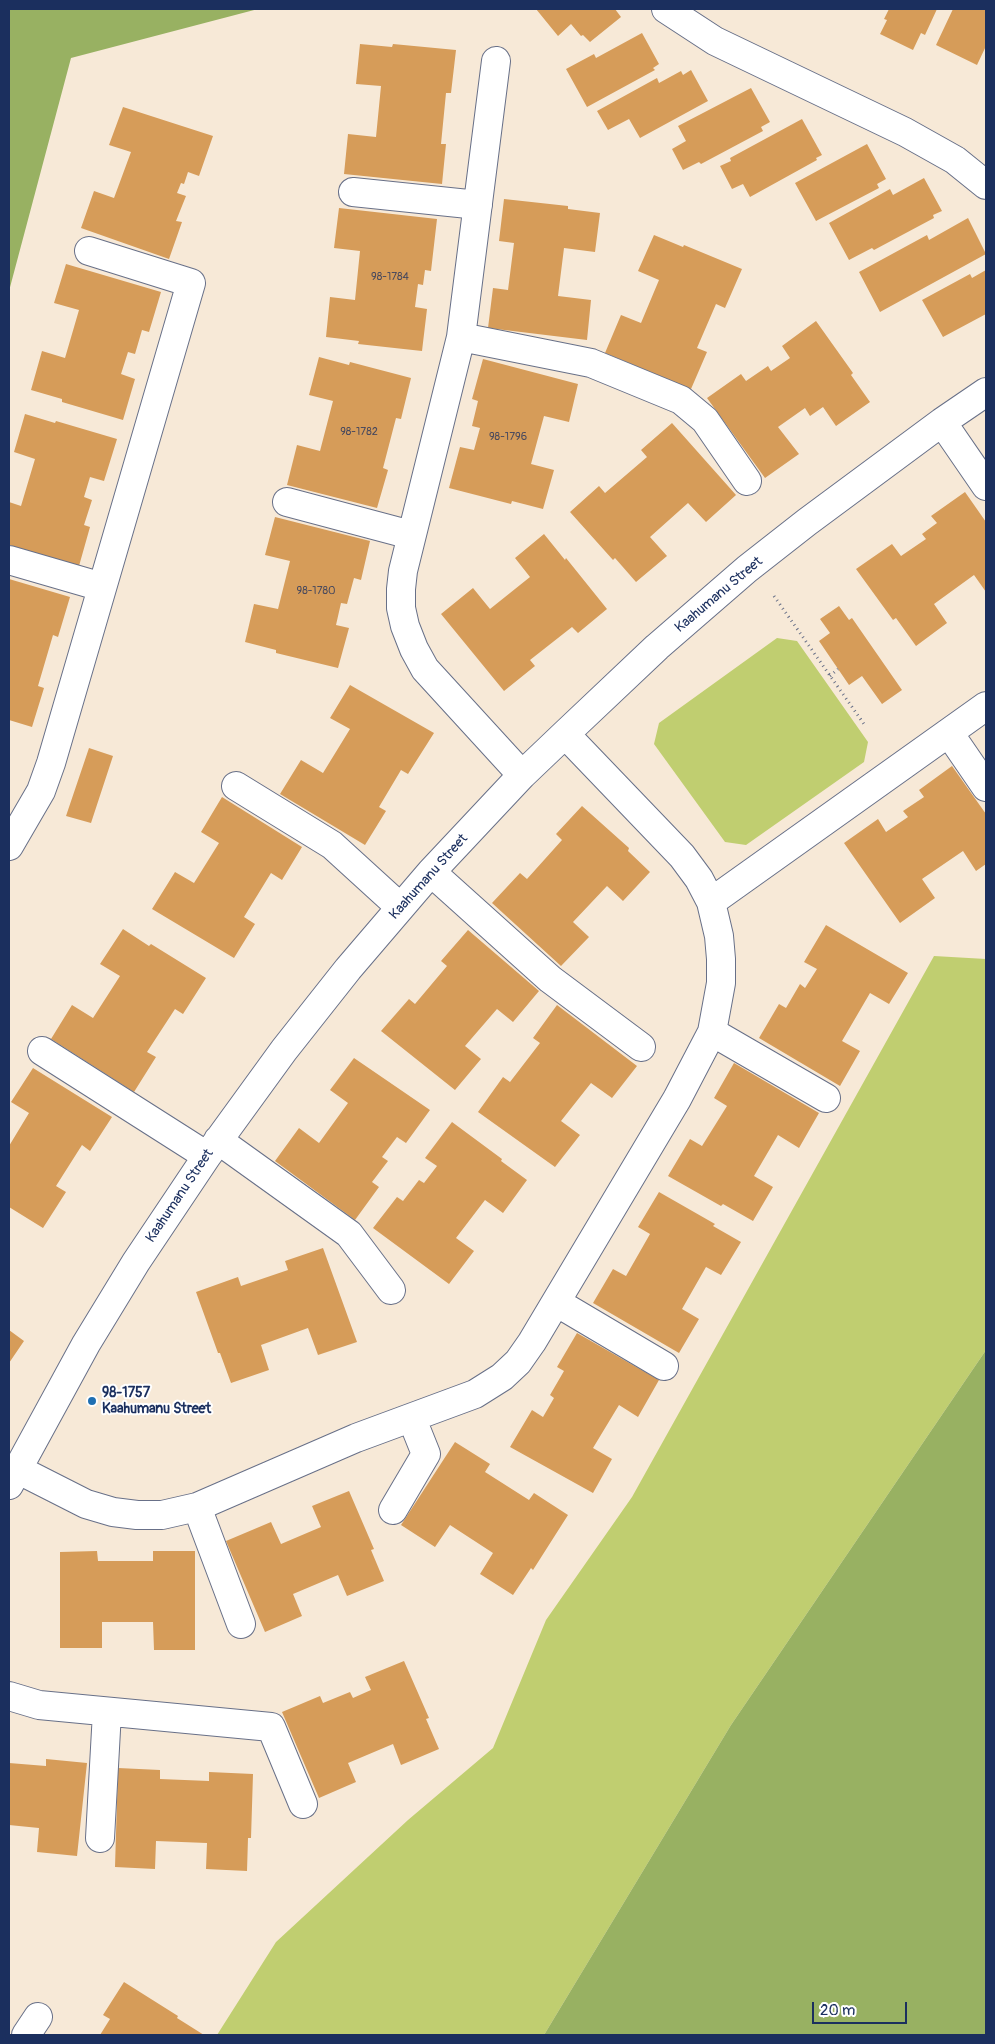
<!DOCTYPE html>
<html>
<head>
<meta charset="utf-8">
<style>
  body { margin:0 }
  #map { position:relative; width:995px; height:2044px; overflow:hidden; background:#f7e9d7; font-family:Pangolin,sans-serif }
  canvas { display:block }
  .frame { position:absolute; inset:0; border:10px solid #1b2f5e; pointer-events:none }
  .scale { position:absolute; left:812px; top:2002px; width:95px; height:22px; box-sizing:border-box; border:2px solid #1b2f5e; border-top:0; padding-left:6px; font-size:15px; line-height:18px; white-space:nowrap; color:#1b2f5e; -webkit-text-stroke:4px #fff; paint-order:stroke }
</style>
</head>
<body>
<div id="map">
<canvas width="995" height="2044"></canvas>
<div class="frame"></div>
<div class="scale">20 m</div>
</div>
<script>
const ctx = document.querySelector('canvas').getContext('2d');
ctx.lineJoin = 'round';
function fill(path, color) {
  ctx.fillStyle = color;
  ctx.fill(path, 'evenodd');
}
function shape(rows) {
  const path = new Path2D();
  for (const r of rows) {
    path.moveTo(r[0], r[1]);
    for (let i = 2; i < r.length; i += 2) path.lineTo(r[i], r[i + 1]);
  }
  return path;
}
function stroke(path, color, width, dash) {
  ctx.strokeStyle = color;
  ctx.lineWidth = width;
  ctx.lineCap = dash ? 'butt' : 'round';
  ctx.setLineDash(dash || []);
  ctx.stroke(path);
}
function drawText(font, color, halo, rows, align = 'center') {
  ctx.font = font + ' Pangolin,sans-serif';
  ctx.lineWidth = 4;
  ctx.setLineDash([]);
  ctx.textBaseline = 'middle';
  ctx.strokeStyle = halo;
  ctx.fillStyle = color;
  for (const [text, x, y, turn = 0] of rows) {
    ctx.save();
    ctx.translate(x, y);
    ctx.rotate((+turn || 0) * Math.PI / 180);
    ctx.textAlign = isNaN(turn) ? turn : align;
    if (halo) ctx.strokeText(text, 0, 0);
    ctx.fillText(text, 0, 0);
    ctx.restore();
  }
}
fill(shape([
  [777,638,797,641,868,742,864,762,746,845,725,842,654,744,659,723],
  [934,956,986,959,986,1350,731,1725,544,2035,217,2035,276,1942,408,1820,493,1748,546,1620,632,1497]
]), '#c0ce70');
fill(shape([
  [9,9,258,9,71,58,9,291],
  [986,1350,986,2035,544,2035,731,1725]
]), '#98b162');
fill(shape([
  [536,9,615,9,621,17,590,42,583,35,581,36,571,24,558,36],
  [889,9,937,9,925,35,921,33,913,50,880,34,887,20,884,19],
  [953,9,986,9,986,46,977,65,936,45],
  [642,33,659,64,653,68,655,70,587,107,566,69,594,54,596,58],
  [360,44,392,47,393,44,456,50,451,93,446,93,441,144,446,144,442,184,344,174,348,134,376,137,381,86,356,84],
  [691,70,708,101,640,138,629,119,608,130,597,111,657,78,659,83,681,71,683,75],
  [751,88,770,122,761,127,763,131,701,164,699,162,683,170,672,149,686,141,678,126],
  [123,107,213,136,199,176,188,172,184,184,181,183,177,193,186,196,176,221,182,222,169,259,81,228,94,191,114,198,131,152,109,145],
  [802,119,822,155,816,158,817,160,750,197,743,184,732,189,720,166,731,161,730,158],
  [867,144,886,179,877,184,879,188,816,221,795,183],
  [924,178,942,211,933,215,934,218,874,250,872,248,849,260,829,223,890,189,893,195],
  [504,199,568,206,568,209,600,213,595,252,564,248,558,296,591,300,587,340,488,328,493,288,508,290,514,243,499,241],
  [339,208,437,219,431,271,425,270,423,285,418,284,415,307,427,309,422,351,358,344,359,341,326,337,330,297,355,300,360,251,334,248],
  [968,218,986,254,880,312,859,272,927,235,929,240],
  [654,235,683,247,684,245,742,269,725,308,716,304,697,348,707,352,691,389,605,353,621,315,641,323,659,280,638,271],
  [66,264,161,292,149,332,142,330,135,354,128,352,121,374,135,379,123,420,62,402,62,399,31,390,42,351,65,358,79,310,54,303],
  [986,270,986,314,943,337,922,300,970,274,972,278],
  [816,321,853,373,851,375,870,402,836,426,823,407,810,416,805,408,778,427,799,454,765,478,707,398,741,374,746,381,768,366,771,371,790,358,782,346],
  [319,357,349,365,350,362,411,378,401,419,396,418,383,468,388,470,377,508,287,485,297,445,320,451,333,401,309,395],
  [483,359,578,384,569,422,544,416,531,464,554,470,543,509,512,501,511,504,449,488,460,447,474,450,480,428,472,426,478,401,472,399],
  [25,414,55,423,56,421,117,439,104,481,90,477,84,497,92,500,84,525,90,527,79,566,9,545,9,502,21,506,35,459,14,452],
  [672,423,736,495,706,522,688,503,650,537,667,556,636,582,615,558,613,560,570,512,599,486,605,493,647,457,641,450],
  [965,492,986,522,986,592,974,575,934,604,947,623,916,646,896,618,893,620,856,569,892,544,901,556,926,539,922,534,937,523,931,516],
  [275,517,370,541,361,580,354,578,347,604,341,603,336,625,349,628,338,668,276,653,276,650,245,642,254,604,278,609,290,561,265,555],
  [544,534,565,560,566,558,607,609,578,633,572,627,530,660,535,666,504,691,441,614,473,588,490,609,530,577,515,558],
  [9,579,70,597,58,637,53,635,38,686,44,688,32,727,9,720],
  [839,606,849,620,852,618,902,690,882,704,862,676,849,685,819,641,830,633,820,619],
  [350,685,434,733,408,774,401,770,379,807,386,811,365,845,280,794,301,760,323,773,350,729,330,718],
  [89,748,113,756,91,823,66,816],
  [952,766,986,814,986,864,976,871,963,851,922,879,935,898,900,923,844,843,878,819,886,832,908,817,903,811,924,797,919,790],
  [222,797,302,847,282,880,271,873,244,917,255,924,234,958,152,909,175,872,194,883,219,843,201,832],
  [582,806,629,848,628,851,650,872,623,901,607,886,573,922,589,937,561,966,492,903,520,873,527,879,562,840,556,834],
  [826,925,908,973,889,1004,870,993,842,1041,860,1051,840,1086,759,1038,779,1004,786,1008,800,984,805,988,817,969,804,962],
  [123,929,149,946,151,944,206,978,183,1014,175,1009,147,1052,156,1057,134,1092,51,1039,72,1005,93,1018,120,976,100,964],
  [468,930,539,991,513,1022,497,1009,465,1046,481,1059,455,1090,381,1031,409,999,415,1004,447,966,441,961],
  [557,1005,637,1066,612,1098,591,1083,561,1121,580,1135,555,1167,478,1112,503,1077,510,1082,540,1043,533,1038],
  [354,1058,430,1110,406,1143,397,1137,382,1157,388,1161,372,1182,379,1187,355,1220,275,1161,299,1128,319,1143,348,1103,330,1090],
  [734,1063,819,1113,799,1148,778,1135,754,1176,773,1187,753,1221,723,1204,721,1206,668,1176,690,1139,702,1146,727,1106,714,1098],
  [33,1068,112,1117,90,1151,82,1145,56,1186,66,1192,43,1228,9,1207,9,1146,29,1113,11,1102],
  [452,1122,502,1159,501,1161,527,1180,503,1213,485,1200,456,1238,474,1251,449,1284,373,1228,397,1197,403,1201,419,1180,424,1183,437,1166,425,1158],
  [659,1192,715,1224,713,1226,741,1242,721,1275,706,1267,682,1309,699,1319,679,1353,593,1303,613,1269,626,1276,650,1234,638,1227],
  [323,1248,357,1342,318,1355,308,1328,261,1345,269,1370,231,1383,220,1353,218,1353,196,1292,238,1277,241,1286,288,1270,285,1261],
  [9,1330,24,1341,9,1363],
  [577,1333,659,1380,638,1417,619,1405,593,1448,612,1459,593,1493,510,1447,532,1410,543,1417,554,1398,550,1395,564,1371,557,1367],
  [455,1442,490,1464,485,1472,529,1500,534,1493,568,1515,533,1570,531,1568,513,1595,480,1574,493,1553,450,1525,435,1547,401,1525],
  [349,1491,374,1549,371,1550,384,1581,347,1596,338,1575,293,1594,302,1616,265,1632,226,1541,271,1522,281,1544,321,1527,312,1506],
  [97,1551,98,1561,153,1561,153,1551,195,1551,195,1650,154,1650,153,1622,102,1622,102,1648,60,1648,60,1552],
  [404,1661,429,1718,426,1719,439,1749,401,1765,393,1744,348,1763,356,1782,319,1798,282,1712,320,1696,323,1703,350,1692,353,1698,371,1690,365,1677],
  [46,1759,87,1763,77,1856,37,1852,39,1828,9,1825,9,1763,46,1766],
  [118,1768,160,1770,160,1779,209,1781,209,1772,253,1774,251,1838,248,1838,247,1871,206,1869,207,1843,156,1841,155,1869,115,1867],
  [124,1982,178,2016,177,2018,204,2035,100,2035,110,2019,103,2015]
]), '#d69c59');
const minor = shape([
  [666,9,715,41,905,132,955,160,986,185],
  [496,61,461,337,403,571,401,589,401,608,405,626,414,649,425,669,522,775],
  [353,192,478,205],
  [461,337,591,363,681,400,705,420,747,481],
  [942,422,986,486],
  [287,502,411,535],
  [9,560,102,587],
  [949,733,986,787],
  [565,734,682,856,699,879,711,902,986,706],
  [236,786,332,845,400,907],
  [9,846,41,791,51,763,191,283,89,251],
  [431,872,550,979,641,1047],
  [712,1032,826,1098],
  [42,1051,207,1156],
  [218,1140,349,1234,391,1290],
  [556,1302,664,1366],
  [17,1469,86,1504,113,1512,137,1515,162,1515,197,1507,356,1438,475,1394,502,1377,518,1362,532,1342,677,1099,712,1032,721,983,721,959,719,936,711,902],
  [9,1485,86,1344,136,1262,207,1156,284,1050,348,969,431,872,522,775,565,734,657,647,747,569,807,522,942,422,986,392],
  [197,1507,241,1624],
  [393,1510,426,1454,412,1419],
  [9,1696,39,1705,271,1727,303,1804],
  [100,1838,107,1712],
  [26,2035,38,2017]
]);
stroke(minor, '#687088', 30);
stroke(shape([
  [774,596,864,724],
  [830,676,838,669]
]), '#687088', 3, [1, 4]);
stroke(minor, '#fff', 28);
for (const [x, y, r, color] of [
  [92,1401,5,"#1f6fb2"]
]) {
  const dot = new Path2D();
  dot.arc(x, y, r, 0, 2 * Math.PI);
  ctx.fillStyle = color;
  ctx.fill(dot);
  stroke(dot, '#fff', 2);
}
drawText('11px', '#4a4a5d', null, [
  ["98-1784",390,277],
  ["98-1782",359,432],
  ["98-1796",508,437],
  ["98-1780",316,591]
]);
drawText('14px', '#1b2f5e', '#fff', [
  ["Kaahumanu Street",719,595,-40],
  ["Kaahumanu Street",429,877,-48],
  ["Kaahumanu Street",180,1196,-56]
]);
drawText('bold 14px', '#1b2f5e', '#fff', [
  ["98-1757",102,1393],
  ["Kaahumanu Street",102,1409]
], 'left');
</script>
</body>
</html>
